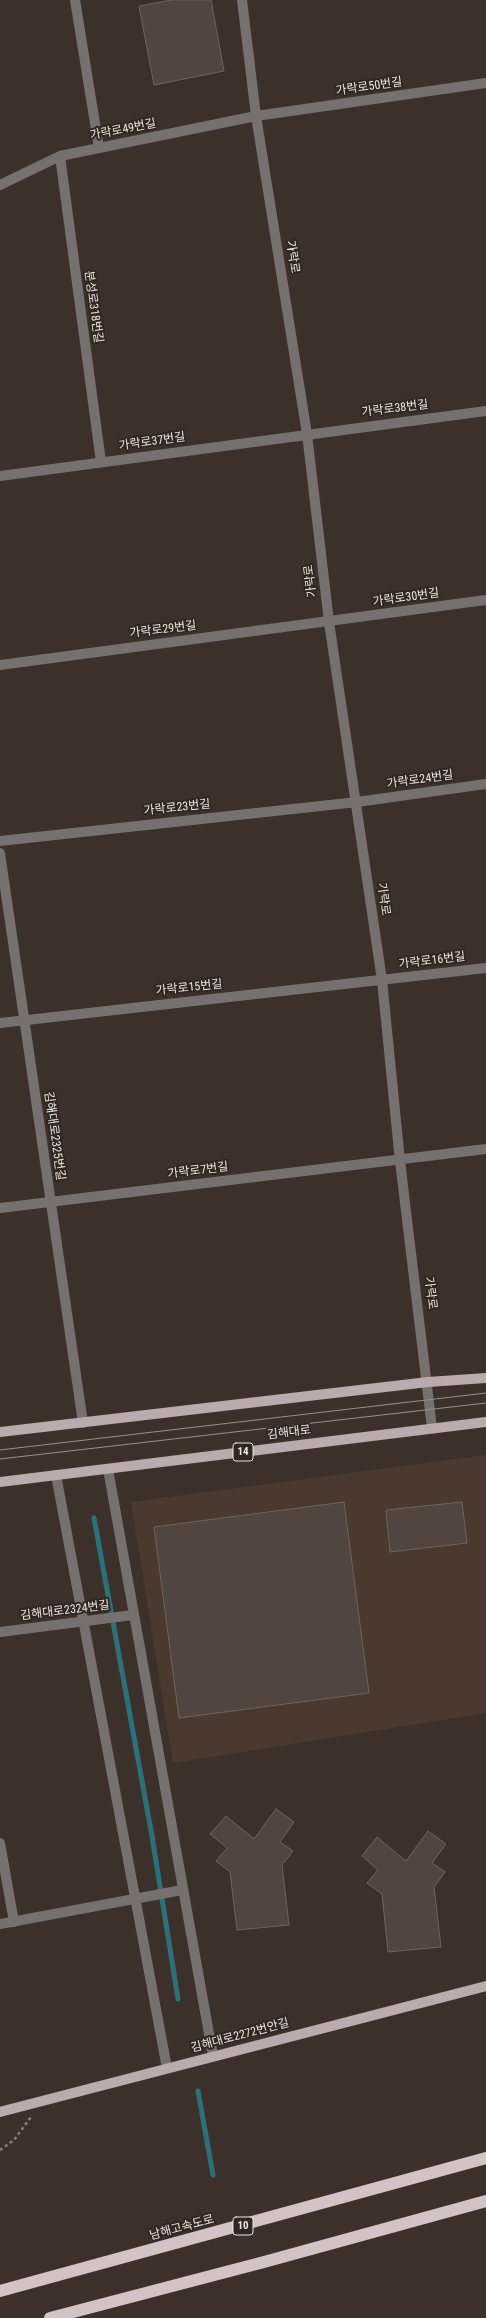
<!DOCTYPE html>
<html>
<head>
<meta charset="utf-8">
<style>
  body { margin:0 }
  canvas { display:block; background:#3c312a }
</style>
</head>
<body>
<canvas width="486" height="2318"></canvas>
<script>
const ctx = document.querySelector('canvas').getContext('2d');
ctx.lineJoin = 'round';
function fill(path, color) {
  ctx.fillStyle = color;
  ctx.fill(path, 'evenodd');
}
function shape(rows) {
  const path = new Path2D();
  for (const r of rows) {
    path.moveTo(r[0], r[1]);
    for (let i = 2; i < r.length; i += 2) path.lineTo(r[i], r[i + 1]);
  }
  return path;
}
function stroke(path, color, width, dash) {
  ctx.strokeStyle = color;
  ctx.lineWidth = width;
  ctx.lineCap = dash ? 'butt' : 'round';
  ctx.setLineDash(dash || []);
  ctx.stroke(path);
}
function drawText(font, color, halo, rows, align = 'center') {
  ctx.font = font + ' "Roboto Condensed","Noto Sans KR",sans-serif';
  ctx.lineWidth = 4;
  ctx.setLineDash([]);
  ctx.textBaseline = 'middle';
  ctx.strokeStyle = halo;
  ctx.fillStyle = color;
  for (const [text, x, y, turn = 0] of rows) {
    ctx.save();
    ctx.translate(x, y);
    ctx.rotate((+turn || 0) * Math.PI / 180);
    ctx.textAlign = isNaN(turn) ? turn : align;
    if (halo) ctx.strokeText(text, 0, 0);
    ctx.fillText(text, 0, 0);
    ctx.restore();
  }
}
fill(shape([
  [486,1455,486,1713,173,1763,131,1502]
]), '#49392e');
stroke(shape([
  [94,1518,152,1836,178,1999],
  [198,2091,213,2175]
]), '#2b717c', 5);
const building = shape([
  [172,0,211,0,224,71,154,85,139,6,172,0],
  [344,1502,369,1693,179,1718,154,1527,344,1502],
  [462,1502,467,1543,390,1552,386,1510,462,1502],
  [276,1809,294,1822,280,1842,293,1851,282,1865,289,1925,237,1930,230,1872,216,1861,227,1848,210,1834,226,1816,254,1839,276,1809],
  [428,1831,446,1844,432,1863,445,1872,434,1887,441,1947,388,1952,382,1894,367,1883,378,1870,362,1856,377,1837,406,1861,428,1831]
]);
fill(building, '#51463f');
stroke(building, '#6f635c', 1);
stroke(shape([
  [0,2150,14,2140,31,2117]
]), '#89807a', 2.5, [3, 3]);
stroke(shape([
  [75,0,99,148],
  [242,0,256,116,307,434,329,622,382,980,400,1161,432,1428],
  [60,156,101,462],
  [0,185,60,156,256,116,486,83],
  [0,476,486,411],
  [0,665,486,600],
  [0,841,357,802,486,784],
  [0,853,83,1423],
  [0,1023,486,968],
  [0,1208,486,1149],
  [108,1469,213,2056],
  [56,1475,167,2068],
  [0,1632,133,1615],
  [0,1843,14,1922],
  [0,1924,182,1890]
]), '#777071', 10);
stroke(shape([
  [0,1432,428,1382,486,1378],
  [0,1482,486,1422],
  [0,2112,486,1986]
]), '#b9abae', 10);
stroke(shape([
  [0,2291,486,2158],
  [50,2318,264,2262,486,2201]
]), '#d3c3c6', 12);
stroke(shape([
  [0,1450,486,1393],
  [0,1459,486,1403]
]), '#988f89', 1);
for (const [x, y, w] of [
  [243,1452,20],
  [243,2226,20]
]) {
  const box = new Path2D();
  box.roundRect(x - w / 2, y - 9, w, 18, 3);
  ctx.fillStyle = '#312721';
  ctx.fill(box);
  stroke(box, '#ece5e0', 1);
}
drawText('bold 11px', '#ece5e0', null, [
  ["14",243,1452],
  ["10",243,2226]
]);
drawText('12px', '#ece5e0', '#312721', [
  ["가락로50번길",369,87,-8],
  ["가락로49번길",123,130,-11],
  ["가락로",292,257,81],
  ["분성로318번길",93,307,82],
  ["가락로38번길",395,409,-7],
  ["가락로37번길",152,442,-8],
  ["가락로",311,581,-97],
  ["가락로30번길",406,598,-8],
  ["가락로29번길",163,630,-7],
  ["가락로24번길",420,780,-8],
  ["가락로23번길",177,808,-6],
  ["가락로",383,899,82],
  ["가락로16번길",432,961,-7],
  ["가락로15번길",189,988,-6],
  ["김해대로2325번길",54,1136,82],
  ["가락로7번길",198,1171,-7],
  ["가락로",430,1293,83],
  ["김해대로",289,1433,-7],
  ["김해대로2324번길",65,1611,-7],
  ["김해대로2272번안길",240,2036,-15],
  ["남해고속도로",182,2228,-15]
]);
</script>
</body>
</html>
